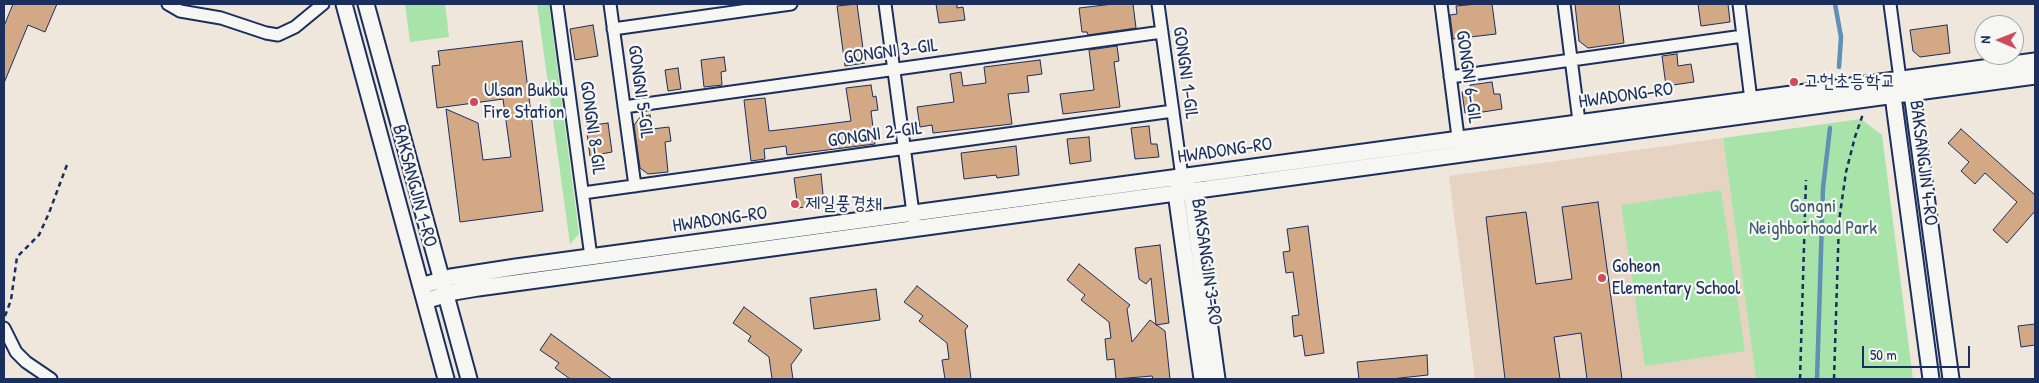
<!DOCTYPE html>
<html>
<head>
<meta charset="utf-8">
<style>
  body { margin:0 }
  #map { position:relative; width:2039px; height:383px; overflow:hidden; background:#efe6dc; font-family:"Patrick Hand",sans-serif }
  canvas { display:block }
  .frame { position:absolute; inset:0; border:5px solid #1b2f5e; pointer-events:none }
  .north { position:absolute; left:1974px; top:15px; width:50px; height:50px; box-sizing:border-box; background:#f6f6f2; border:1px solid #9ea6b7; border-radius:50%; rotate:271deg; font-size:14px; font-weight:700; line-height:20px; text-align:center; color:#1b2f5e }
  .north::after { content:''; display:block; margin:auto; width:18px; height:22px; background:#d1495b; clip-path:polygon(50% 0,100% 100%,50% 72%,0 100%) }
  .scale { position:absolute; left:1862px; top:346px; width:108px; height:22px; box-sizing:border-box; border:2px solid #1b2f5e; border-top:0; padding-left:6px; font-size:15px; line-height:18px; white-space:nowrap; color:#1b2f5e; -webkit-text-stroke:4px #f6f6f2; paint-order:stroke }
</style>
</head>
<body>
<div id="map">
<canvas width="2039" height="383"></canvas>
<div class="frame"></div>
<div class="north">N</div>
<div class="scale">50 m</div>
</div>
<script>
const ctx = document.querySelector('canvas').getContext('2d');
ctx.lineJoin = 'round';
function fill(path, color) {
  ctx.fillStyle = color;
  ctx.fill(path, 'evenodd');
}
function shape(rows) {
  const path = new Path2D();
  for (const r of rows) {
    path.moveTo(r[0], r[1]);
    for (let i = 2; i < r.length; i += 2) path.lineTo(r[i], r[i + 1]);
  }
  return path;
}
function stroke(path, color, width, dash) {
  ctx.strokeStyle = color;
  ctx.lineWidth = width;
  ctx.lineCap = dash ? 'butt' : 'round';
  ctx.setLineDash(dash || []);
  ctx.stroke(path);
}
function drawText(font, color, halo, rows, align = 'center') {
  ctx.font = font + ' "Patrick Hand","Poor Story",sans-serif';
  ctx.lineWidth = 4.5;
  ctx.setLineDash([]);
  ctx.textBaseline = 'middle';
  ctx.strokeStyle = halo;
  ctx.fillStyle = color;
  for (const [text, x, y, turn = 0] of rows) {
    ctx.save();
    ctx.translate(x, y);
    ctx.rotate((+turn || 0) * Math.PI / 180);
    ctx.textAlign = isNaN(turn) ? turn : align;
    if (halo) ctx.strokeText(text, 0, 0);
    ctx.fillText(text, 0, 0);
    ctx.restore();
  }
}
fill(shape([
  [1723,138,1756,379,1475,379,1449,176]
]), '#e7d3c2');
fill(shape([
  [405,4,445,4,449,37,410,42],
  [537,4,549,4,579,234,570,244],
  [1861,119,1882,135,1913,379,1756,379,1723,138],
  [1721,190,1745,351,1645,366,1621,205]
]), '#a8e4aa');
stroke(shape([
  [1835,4,1841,37,1839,67],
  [1817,379,1823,188,1830,128]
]), '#5e91b3', 4.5);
const building = shape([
  [13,4,57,4,45,32,28,25,4,83,4,26,13,4],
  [857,4,865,63,845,66,837,6,857,4],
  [936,4,957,4,957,8,963,7,965,20,939,23,936,4],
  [1113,4,1133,4,1136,28,1088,35,1087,32,1082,32,1079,8,1113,4],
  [1477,4,1492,4,1496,34,1453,39,1450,15,1457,14,1456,6,1477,4],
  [1575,4,1619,4,1624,43,1588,48,1579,41,1575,4],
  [1698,4,1728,4,1730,22,1701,26,1698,4],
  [593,25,598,56,575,60,570,29,593,25],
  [1947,25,1950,53,1920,57,1913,51,1910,30,1947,25],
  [522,41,543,211,460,222,446,109,478,123,483,160,511,157,503,99,437,108,432,66,440,65,438,51,522,41],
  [1117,46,1119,61,1114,62,1120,107,1063,114,1060,94,1094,90,1089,50,1117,46],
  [1677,54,1678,66,1691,64,1694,82,1666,86,1662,56,1677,54],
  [724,57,726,71,721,72,722,85,704,87,701,60,724,57],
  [1040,60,1042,74,1027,76,1029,92,1008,94,1012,124,933,133,932,125,920,127,917,107,954,102,950,74,961,72,963,86,986,83,984,67,1040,60],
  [678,68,681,89,668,91,665,70,678,68],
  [1492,82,1494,94,1500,94,1502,109,1470,114,1470,112,1465,113,1462,92,1471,91,1470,85,1492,82],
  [871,85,873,97,876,96,878,110,871,111,875,144,787,155,786,146,764,149,765,159,751,161,744,100,765,98,769,131,804,127,851,121,846,88,871,85],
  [650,115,652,129,669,127,671,141,665,142,668,172,648,174,640,168,634,125,641,116,650,115],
  [608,123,612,152,590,156,586,126,608,123],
  [1149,126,1151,144,1157,144,1159,157,1135,159,1131,128,1149,126],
  [1961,129,2035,195,2035,211,2007,243,1993,230,2017,202,1985,173,1975,184,1961,171,1969,162,1948,143,1961,129],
  [1089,137,1091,161,1070,164,1067,139,1089,137],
  [1016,146,1019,175,997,178,996,175,964,179,961,153,1016,146],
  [821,174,824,204,798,208,794,178,821,174],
  [1598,202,1622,379,1587,379,1581,333,1554,337,1560,379,1505,379,1486,217,1526,212,1536,284,1572,279,1562,207,1598,202],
  [1308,226,1324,353,1305,356,1302,335,1294,337,1292,316,1299,315,1293,272,1286,273,1283,252,1290,251,1287,229,1308,226],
  [1160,245,1169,323,1156,325,1151,278,1146,284,1139,279,1135,248,1160,245],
  [1079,264,1130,305,1127,309,1132,342,1150,320,1165,331,1170,379,1153,379,1152,376,1116,379,1114,359,1107,360,1105,339,1111,338,1109,322,1081,300,1085,295,1067,280,1079,264],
  [917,286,968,326,965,330,971,379,945,379,942,360,949,359,947,343,919,321,923,316,904,302,917,286],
  [876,289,880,320,814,329,810,298,876,289],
  [744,307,802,350,791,365,793,379,772,379,769,357,748,341,751,336,733,323,744,307],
  [2035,324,2035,345,2021,347,2018,326,2035,324],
  [551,334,612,379,570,379,555,368,559,363,540,350,551,334],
  [1427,355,1428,375,1391,379,1359,379,1357,362,1427,355]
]);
fill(building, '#d3a884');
stroke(building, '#1b2f5e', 1);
const minor = shape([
  [168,4,180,11,221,18,266,33,278,35,295,27,323,4],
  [557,4,591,257],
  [610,4,635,186],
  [885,4,915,228],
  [1158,4,1182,177],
  [1441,4,1459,145],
  [1564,4,1580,129],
  [1739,4,1751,100],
  [1890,4,1900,79],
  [613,29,791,4],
  [1450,77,1743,36],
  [624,107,1162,32],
  [583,193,1173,111],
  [4,328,16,352,26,362,51,379]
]);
const tertiary = shape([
  [344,4,446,379],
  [366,4,469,379],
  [1187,184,1191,191,1217,379],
  [1179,185,1176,193,1202,379],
  [421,286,451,277,516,267,2035,61],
  [425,301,454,292,478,288,2035,76],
  [1931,379,1893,96,1900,79,1912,93,1951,379]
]);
stroke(minor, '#1b2f5e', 15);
stroke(tertiary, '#1b2f5e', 19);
stroke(shape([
  [5,316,11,300,17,257,39,235,49,213,68,162],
  [1800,379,1806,180],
  [1834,379,1839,221,1846,172,1855,137,1863,114]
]), '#1b2f5e', 2.5, [5, 4]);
stroke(minor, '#f6f6f2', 11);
stroke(tertiary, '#f6f6f2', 15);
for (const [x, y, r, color] of [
  [1794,82,5,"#d1495b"],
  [474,102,5,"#d1495b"],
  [795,204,5,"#d1495b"],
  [1602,278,5,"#d1495b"]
]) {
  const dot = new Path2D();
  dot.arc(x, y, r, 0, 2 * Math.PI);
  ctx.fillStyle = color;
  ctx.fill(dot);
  stroke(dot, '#f6f6f2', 2);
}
drawText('19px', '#1b2f5e', '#f6f6f2', [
  ["GONGNI 3-GIL",891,52,-8],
  ["GONGNI 1-GIL",1185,73,82],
  ["GONGNI 6-GIL",1468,77,82],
  ["GONGNI 5-GIL",640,92,82],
  ["HWADONG-RO",1626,96,-8],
  ["GONGNI 8-GIL",592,128,82],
  ["GONGNI 2-GIL",875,135,-8],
  ["HWADONG-RO",1225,151,-8],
  ["BAKSANGJIN 4-RO",1923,163,83],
  ["BAKSANGJIN 1-RO",414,186,75],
  ["HWADONG-RO",720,220,-8],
  ["BAKSANGJIN 3-RO",1206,262,82]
]);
drawText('19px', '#1b2f5e', '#f6f6f2', [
  ["고헌초등학교",1804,82],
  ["Ulsan Bukbu",484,91],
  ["Fire Station",484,113],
  ["제일풍경채",805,204],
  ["Goheon",1612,267],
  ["Elementary School",1612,289]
], 'left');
drawText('19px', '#3e5c71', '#f6f6f2', [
  ["Gongni",1813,207],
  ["Neighborhood Park",1813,229]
]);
</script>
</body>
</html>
